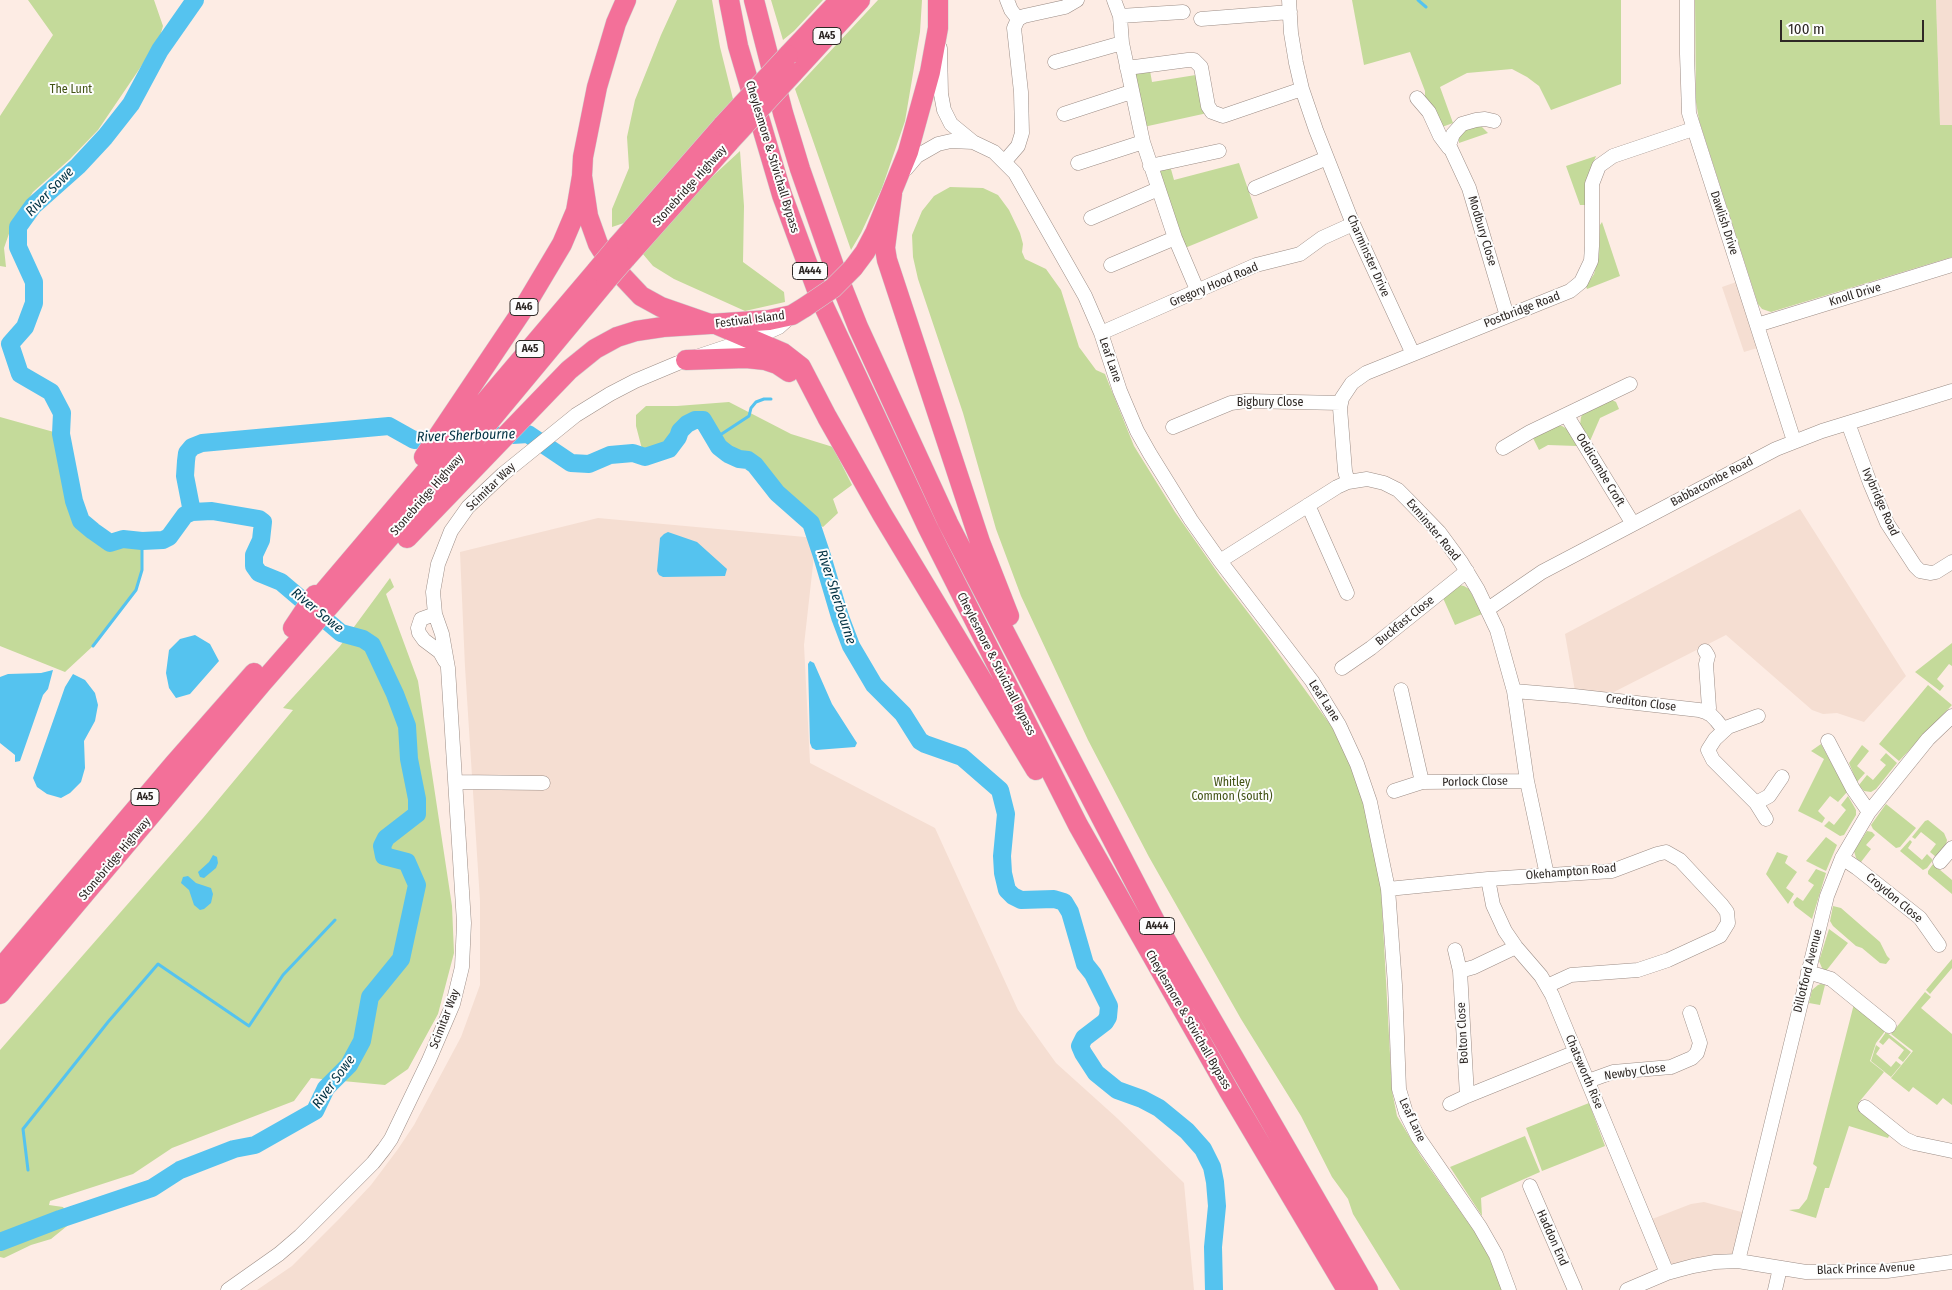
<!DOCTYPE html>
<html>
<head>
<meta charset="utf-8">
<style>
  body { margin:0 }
  #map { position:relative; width:1952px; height:1290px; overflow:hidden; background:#fdece4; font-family:"Fira Sans Condensed",sans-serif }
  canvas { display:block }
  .scale { position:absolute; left:1780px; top:20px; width:144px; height:22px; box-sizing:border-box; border:2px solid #2e2825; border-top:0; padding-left:6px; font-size:15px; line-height:18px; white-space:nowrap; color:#2e2825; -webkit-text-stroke:4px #fdfdfd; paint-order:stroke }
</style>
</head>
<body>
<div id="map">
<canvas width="1952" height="1290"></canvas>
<div class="scale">100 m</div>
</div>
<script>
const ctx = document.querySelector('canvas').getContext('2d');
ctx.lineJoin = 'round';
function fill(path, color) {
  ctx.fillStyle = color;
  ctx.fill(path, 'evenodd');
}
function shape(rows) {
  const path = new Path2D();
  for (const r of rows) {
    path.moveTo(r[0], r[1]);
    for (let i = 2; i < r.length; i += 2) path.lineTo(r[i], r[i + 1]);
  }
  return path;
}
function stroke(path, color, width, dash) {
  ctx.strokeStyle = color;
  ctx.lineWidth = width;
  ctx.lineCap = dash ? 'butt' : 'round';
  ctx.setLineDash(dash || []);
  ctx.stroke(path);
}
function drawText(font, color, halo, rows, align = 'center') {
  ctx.font = font + ' "Fira Sans Condensed",sans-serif';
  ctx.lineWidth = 4;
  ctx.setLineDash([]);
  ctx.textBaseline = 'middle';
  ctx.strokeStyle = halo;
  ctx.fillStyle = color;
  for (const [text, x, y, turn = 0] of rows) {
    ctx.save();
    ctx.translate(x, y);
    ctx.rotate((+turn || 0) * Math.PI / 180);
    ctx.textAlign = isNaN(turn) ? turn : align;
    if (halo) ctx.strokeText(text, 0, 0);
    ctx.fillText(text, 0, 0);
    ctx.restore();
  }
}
fill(shape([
  [1936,0,1952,0,1952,125,1940,125],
  [1742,280,1764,346,1744,352,1722,287],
  [1800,509,1906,676,1864,722,1837,713,1823,714,1812,710,1726,635,1608,695,1575,691,1565,634],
  [598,518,816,538,804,645,810,763,935,828,1018,1010,1056,1063,1117,1118,1184,1183,1194,1290,257,1290,292,1266,340,1218,371,1185,398,1149,414,1125,461,1037,480,985,480,901,465,667,460,552],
  [1704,1202,1749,1214,1738,1261,1667,1273,1647,1221,1691,1204]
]), '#f5ded2');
fill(shape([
  [28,0,154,0,163,26,159,40,98,130,70,159,33,192,12,225,4,248,6,267,0,266,0,116,53,35],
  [677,0,712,0,720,47,734,103,624,223,612,227,612,209,629,168,627,137,635,100,661,35],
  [771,0,823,0,794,31,783,40],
  [878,0,922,0,920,32,905,121,882,188,861,233,851,250,795,89],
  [1352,0,1621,0,1621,84,1551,110,1539,86,1527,77,1512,69,1467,73,1440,87,1453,123,1442,127,1425,98,1425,91,1410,52,1364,65],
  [1695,0,1936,0,1940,125,1952,125,1952,257,1771,312,1762,309,1758,304,1699,120,1696,102],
  [1149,65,1152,82,1202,74,1212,112,1139,128,1127,68],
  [1481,126,1488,133,1459,143,1459,136,1461,130],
  [740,151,744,206,743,262,784,292,785,302,745,311,674,279,653,266,642,253,702,186],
  [1596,156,1586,181,1585,205,1580,205,1566,166],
  [1169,162,1174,180,1239,163,1258,218,1180,250,1150,166],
  [950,187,983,188,998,195,1009,210,1020,233,1023,244,1022,252,1025,259,1046,269,1061,290,1079,347,1096,370,1105,374,1134,446,1175,512,1220,576,1266,636,1332,727,1351,767,1370,824,1381,889,1392,1091,1397,1116,1421,1156,1484,1245,1503,1290,1400,1290,1353,1214,1348,1199,1332,1177,1301,1116,1241,1019,1149,857,1088,740,1021,596,996,529,963,413,918,279,913,257,912,235,922,211,934,196],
  [1602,222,1620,276,1587,289,1586,286,1594,274,1599,256,1600,225],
  [1612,400,1616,402,1619,409,1600,418,1590,441,1580,425,1581,417,1583,414],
  [729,402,791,434,833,447,852,485,833,499,838,513,823,527,815,523,801,505,773,481,761,462,750,454,736,455,726,449,720,440,713,423,708,416,700,414,691,415,679,423,676,434,665,444,647,453,642,449,636,426,636,415,646,406,677,406],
  [0,417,61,434,74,501,81,521,110,543,123,539,142,541,142,570,136,590,93,646,65,672,0,646],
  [1556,426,1562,426,1567,429,1577,446,1548,445,1539,450,1533,438],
  [390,578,394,587,386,594,418,681,452,906,454,953,438,1014,408,1069,385,1085,311,1078,294,1101,172,1148,133,1174,50,1201,49,1205,63,1207,72,1222,51,1239,31,1245,4,1258,0,1257,0,1050,203,818,293,710,283,708,340,646],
  [1459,585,1464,586,1469,589,1482,614,1455,625,1443,598],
  [1952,643,1952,666,1949,664,1937,679,1944,686,1940,691,1915,672],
  [1928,685,1952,705,1899,761,1879,744],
  [1821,744,1847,792,1838,802,1830,796,1818,811,1825,818,1822,823,1798,811,1824,759,1811,751],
  [1862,745,1869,751,1857,766,1865,773,1857,782,1849,763],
  [1886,753,1897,763,1876,789,1871,792,1864,791,1859,785,1867,775,1873,780,1886,765,1880,760],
  [1848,796,1856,810,1856,815,1844,835,1840,836,1824,826,1829,821,1834,825,1846,810,1841,805],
  [1886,804,1916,828,1900,847,1896,848,1873,829,1871,825],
  [1928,820,1944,833,1947,840,1946,845,1936,857,1930,852,1936,844,1921,832,1915,839,1912,837,1925,821],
  [1867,831,1872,832,1875,835,1866,845,1871,849,1861,862,1856,858,1854,851],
  [1826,837,1837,845,1826,871,1806,861],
  [1910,840,1912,842,1908,848,1922,860,1927,854,1933,860,1927,868,1923,870,1900,851],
  [1777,852,1788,856,1785,863,1797,872,1786,888,1794,894,1788,904,1766,874],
  [1933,864,1952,880,1952,894,1928,874,1928,871],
  [1816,869,1826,873,1812,919,1795,906,1793,902,1797,897,1803,901,1814,885,1808,881],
  [1833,906,1841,908,1880,942,1887,956,1890,959,1886,964,1880,963,1862,948,1856,946,1833,926,1830,921],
  [1829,929,1848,943,1826,971,1822,968,1819,961],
  [1952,959,1952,968,1930,994,1926,990],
  [1821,984,1825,985,1820,1005,1809,1003,1812,990,1818,985],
  [1925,992,1931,997,1921,1008,1952,1034,1952,1105,1943,1098,1937,1105,1913,1087,1909,1092,1891,1078,1913,1051,1891,1034],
  [1855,1000,1889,1026,1876,1043,1870,1061,1884,1072,1859,1102,1892,1129,1888,1138,1849,1126,1829,1188,1825,1188,1816,1218,1789,1210,1799,1209,1807,1199,1811,1186,1817,1167,1813,1164],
  [1886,1032,1911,1052,1903,1062,1898,1058,1904,1050,1889,1038,1883,1045,1879,1042],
  [1876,1045,1880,1048,1876,1054,1891,1067,1896,1061,1901,1065,1891,1077,1871,1061],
  [1589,1103,1605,1146,1542,1171,1526,1128],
  [1525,1136,1540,1172,1481,1198,1482,1216,1450,1167]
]), '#c4da9a');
fill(shape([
  [668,532,697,542,727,569,725,576,663,577,659,575,657,571,660,538,664,534],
  [195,635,210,644,219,661,190,694,176,698,169,688,166,673,169,650,180,639],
  [810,661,814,663,832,704,857,743,855,747,816,750,812,748,810,743,808,664],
  [53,670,48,689,43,695,20,761,15,762,15,755,0,743,0,677,8,674,41,673],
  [73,674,85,680,95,693,98,705,95,721,84,741,85,768,81,782,70,793,61,798,47,794,37,787,33,778,65,687],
  [213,855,217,857,218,863,216,868,204,878,200,877,198,872,209,862],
  [188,876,196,883,211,888,213,894,211,903,204,909,200,910,194,905,189,890,181,883,183,877]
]), '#55c3ef');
stroke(shape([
  [1418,0,1426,7],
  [714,439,749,416,751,408,756,402,764,399,771,399],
  [93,646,136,590,142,570,142,541],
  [28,1170,23,1129,108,1022,158,964,249,1026,283,975,335,920]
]), '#55c3ef', 3);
stroke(shape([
  [497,436,528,434,571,463,589,464,610,455,633,453,645,457,669,449,678,437,680,431,687,424,695,420,703,420,719,447,728,454,739,459,748,460,755,465,777,493,811,523,822,556,840,617,851,646,874,685,903,714,920,741,925,744,962,757,1000,790,1006,814,1002,856,1003,873,1007,890,1013,896,1021,900,1054,899,1064,902,1070,912,1085,964,1093,974,1109,1006,1108,1017,1105,1022,1084,1038,1080,1046,1083,1053,1096,1073,1117,1090,1142,1099,1159,1108,1187,1131,1203,1149,1212,1167,1215,1182,1217,1206,1213,1247,1214,1290],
  [192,512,185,476,186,461,187,453,192,447,202,443,389,426,414,440,447,439],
  [0,1242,60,1219,152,1188,180,1170,234,1149,255,1145,315,1111,326,1088,349,1065,362,1041,370,997,401,959,417,885,407,862,384,856,382,846,386,838,417,814,417,799,409,759,407,726,395,694,372,645,363,639,341,633,281,582,259,573,254,566,254,555,261,540,263,522,259,519,212,511,192,512,185,515,169,537,163,540,142,541,123,539,110,543,93,531,81,521,74,501,61,434,62,413,51,392,20,374,10,344,25,327,34,303,34,282,18,247,18,227,33,206,78,166,105,137,131,104,160,50,195,0]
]), '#55c3ef', 18);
const minor = shape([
  [1007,0,1011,10,1018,19],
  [1114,0,1120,16,1122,43,1143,142,1175,238,1198,292],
  [1289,0,1291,33,1296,63,1302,89,1316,130,1353,224,1413,354],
  [1687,0,1687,54,1689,113,1794,441],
  [1120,16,1183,12],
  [1018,19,1024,16,1065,7,1077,0],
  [1201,19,1290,12],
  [940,48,941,94,944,110,951,124,973,142],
  [1055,62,1122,43],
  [1127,68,1188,60,1194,60,1201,67,1208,106,1212,112,1223,116,1302,89],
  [1417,98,1429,112,1440,136,1449,148],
  [1064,114,1131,92],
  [1494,121,1485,119,1476,120,1462,124,1453,134,1449,145,1469,188,1507,316],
  [1005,161,1018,146,1022,133,1021,92,1014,28,1018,19],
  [1078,163,1143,142],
  [1150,166,1219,151],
  [906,169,917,156,938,144,951,141,973,142,994,152,1015,173,1085,296,1101,333,1120,391,1137,431,1150,454,1191,520,1220,561,1312,681,1339,725,1357,764,1370,802,1388,889,1395,985,1399,1089,1406,1113,1418,1137,1480,1227,1496,1255,1509,1290],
  [1255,188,1327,158],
  [1091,218,1158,189],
  [1111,265,1175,238],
  [1757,325,1952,265],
  [1101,333,1256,265,1300,254,1322,238,1353,224],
  [1567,416,1633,524],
  [1848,423,1870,483,1887,523,1915,566,1920,571,1931,573,1936,572,1952,562],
  [1173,427,1231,403,1246,401,1341,403],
  [1503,448,1530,432,1630,384],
  [1348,482,1345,471,1340,408,1342,398,1352,383,1366,373,1570,291,1581,282,1591,261,1592,246,1592,184,1599,166,1613,156,1693,129],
  [1308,505,1347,593],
  [1220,561,1337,487,1348,482,1367,479,1384,483,1398,490,1408,500,1439,532,1461,562,1478,590,1497,630,1514,691,1527,781,1547,875],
  [1488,609,1542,572,1776,449,1822,431,1952,391],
  [435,614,421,619,418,628,419,633,424,640,440,652,445,661],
  [1705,651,1708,656,1706,664,1709,708,1707,713],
  [1342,668,1371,648,1467,571],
  [1401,690,1422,782],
  [1514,691,1574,696,1699,710,1709,713,1716,720,1724,730],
  [1758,716,1728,727,1715,739,1708,750,1713,760,1756,803,1766,819],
  [1828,741,1853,789,1869,812],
  [457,782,543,783],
  [1394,791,1422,782,1527,781],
  [1756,803,1769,796,1782,777],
  [1842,858,1857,868,1920,918,1939,945],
  [1940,862,1952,848],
  [1488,879,1493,905,1505,931,1516,947,1541,976,1552,995,1667,1273],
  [1388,889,1488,879,1612,871,1657,854,1666,852,1680,860,1721,904,1727,912,1728,923,1720,936,1668,960,1638,970,1571,975,1547,986],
  [1455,950,1460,971,1467,1096],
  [1460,971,1474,967,1516,947],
  [1808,972,1831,979,1889,1026],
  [1588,1081,1613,1072,1671,1067,1692,1058,1697,1053,1700,1043,1690,1013],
  [1450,1104,1467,1096,1576,1052],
  [1865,1107,1905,1139,1914,1143,1952,1151],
  [1530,1186,1575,1290],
  [1738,1261,1827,896,1842,858,1869,812,1928,739,1952,716],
  [228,1290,279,1254,300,1236,373,1163,384,1149,391,1139,429,1060,453,1004,462,967,464,923,448,668,442,634,435,614,433,592,438,564,451,531,468,507,503,474,576,415,610,394,635,381,678,363,759,336,779,327,788,319],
  [1627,1290,1667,1273,1693,1266,1715,1262,1738,1261,1806,1272,1887,1271,1952,1262],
  [1775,1290,1780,1268]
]);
const highway = shape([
  [626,0,616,23,597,87,583,157,582,176,588,216,598,244,610,263,641,296,661,307,710,324,769,320,792,315,805,307],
  [729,0,738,46,782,195,820,298,928,528,1078,825,1229,1091,1347,1290],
  [754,0,783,113,800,169,835,269,858,327,948,523,1157,925,1368,1290],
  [788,55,840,0],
  [793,73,860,0],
  [892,194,885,248,887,260,980,542,1009,616],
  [618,245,723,125],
  [626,258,730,141],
  [853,268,865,252,875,233,908,152,930,72,938,28,938,0],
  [718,325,783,353,801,367,827,417,882,514,1036,770],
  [686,360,746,358,765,360,777,364,789,372],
  [424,457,522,311,562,244,576,211,582,176],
  [407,538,569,370,595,349,617,337,636,331,663,327,710,324],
  [310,608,597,270],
  [293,628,315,595],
  [0,969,174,764,254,673],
  [0,994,262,683,463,453,606,281]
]);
stroke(minor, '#9c8d86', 15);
stroke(highway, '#d1d0cf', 21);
stroke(minor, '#fff', 14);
stroke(highway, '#f37099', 20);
const highwayBridge = shape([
  [723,125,788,55],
  [730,141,793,73],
  [597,270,618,245],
  [606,281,626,258],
  [805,307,833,288,853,268]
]);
stroke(highwayBridge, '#d1d0cf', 21, []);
stroke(highwayBridge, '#f37099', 20);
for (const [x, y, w] of [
  [827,36,28],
  [810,271,35],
  [524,307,28],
  [530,349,28],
  [145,797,28],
  [1157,926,35]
]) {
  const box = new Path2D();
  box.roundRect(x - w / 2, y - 8.5, w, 17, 4);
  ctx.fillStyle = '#fdfdfd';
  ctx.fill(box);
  stroke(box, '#2e2825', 1);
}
drawText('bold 11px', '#2e2825', null, [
  ["A45",827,36],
  ["A444",810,271],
  ["A46",524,307],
  ["A45",530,349],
  ["A45",145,797],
  ["A444",1157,926]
]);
drawText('12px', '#425315', '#fdfdfd', [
  ["The Lunt",71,90],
  ["Whitley",1232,783],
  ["Common (south)",1232,797]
]);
drawText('12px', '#2e2825', '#fdfdfd', [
  ["Cheylesmore & Stivichall Bypass",772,157,73],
  ["Stonebridge Highway",690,186,-48],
  ["Dawlish Drive",1724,223,72],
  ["Modbury Close",1482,231,73],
  ["Charminster Drive",1368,256,66],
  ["Gregory Hood Road",1214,285,-23],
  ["Knoll Drive",1855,295,-17],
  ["Postbridge Road",1522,310,-21],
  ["Festival Island",750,320,-7],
  ["Leaf Lane",1110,360,71],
  ["Bigbury Close",1270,403],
  ["Oddicombe Croft",1600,470,59],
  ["Babbacombe Road",1712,482,-28],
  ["Scimitar Way",491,487,-44],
  ["Stonebridge Highway",427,495,-49],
  ["Ivybridge Road",1880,502,66],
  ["Exminster Road",1433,530,50],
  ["Buckfast Close",1405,621,-39],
  ["Cheylesmore & Stivichall Bypass",996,664,63],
  ["Leaf Lane",1324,701,57],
  ["Crediton Close",1641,703,7],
  ["Porlock Close",1475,782,-1],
  ["Stonebridge Highway",115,859,-50],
  ["Okehampton Road",1571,872,-5],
  ["Croydon Close",1894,898,40],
  ["Dillotford Avenue",1808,971,-76],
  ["Scimitar Way",445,1019,-69],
  ["Cheylesmore & Stivichall Bypass",1188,1020,60],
  ["Bolton Close",1463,1033,-93],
  ["Chatsworth Rise",1584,1072,67],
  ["Newby Close",1635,1072,-8],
  ["Leaf Lane",1412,1120,65],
  ["Haddon End",1552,1238,66],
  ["Black Prince Avenue",1866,1269,-2]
]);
drawText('italic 14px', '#003143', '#fdfdfd', [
  ["River Sowe",50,192,-46],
  ["River Sherbourne",466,436,-2],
  ["River Sherbourne",836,597,72],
  ["River Sowe",317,611,39],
  ["River Sowe",334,1082,-54]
]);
</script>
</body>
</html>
